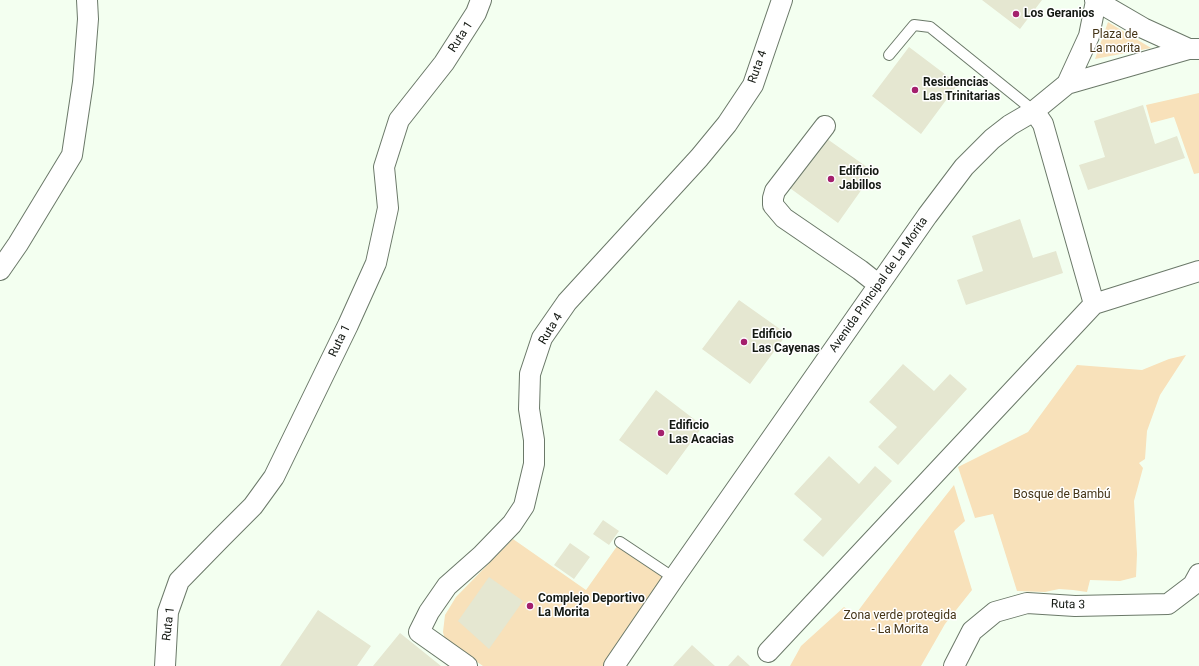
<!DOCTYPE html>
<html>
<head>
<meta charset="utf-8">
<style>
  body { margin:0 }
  canvas { display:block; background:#f3fff0 }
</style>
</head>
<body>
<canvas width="1199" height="666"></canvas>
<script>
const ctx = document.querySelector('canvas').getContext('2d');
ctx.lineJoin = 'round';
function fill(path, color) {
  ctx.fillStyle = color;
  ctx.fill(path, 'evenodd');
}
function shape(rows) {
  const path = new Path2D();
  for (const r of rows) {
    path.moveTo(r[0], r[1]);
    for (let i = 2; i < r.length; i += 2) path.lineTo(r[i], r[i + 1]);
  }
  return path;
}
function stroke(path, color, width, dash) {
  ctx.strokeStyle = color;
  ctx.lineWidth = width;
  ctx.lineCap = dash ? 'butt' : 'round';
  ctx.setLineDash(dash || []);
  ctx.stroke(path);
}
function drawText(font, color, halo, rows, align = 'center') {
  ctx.font = font + ' Roboto,sans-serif';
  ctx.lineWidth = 3;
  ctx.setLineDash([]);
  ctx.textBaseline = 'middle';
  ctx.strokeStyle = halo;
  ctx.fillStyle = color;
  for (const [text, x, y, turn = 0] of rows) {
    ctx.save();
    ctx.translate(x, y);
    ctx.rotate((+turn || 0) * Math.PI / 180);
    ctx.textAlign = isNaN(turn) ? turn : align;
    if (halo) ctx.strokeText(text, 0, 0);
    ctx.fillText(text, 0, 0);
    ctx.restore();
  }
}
fill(shape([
  [1108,22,1151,48,1095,59],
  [1199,93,1199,173,1194,174,1174,117,1151,123,1146,105],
  [1186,355,1160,395,1147,431,1145,459,1139,463,1143,468,1134,501,1137,554,1136,577,1120,581,1090,580,1087,592,1073,590,1059,589,1045,592,1017,591,993,514,975,518,958,467,1028,432,1077,365,1142,370,1169,359],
  [954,485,965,521,954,531,972,590,945,624,921,666,790,666,801,646,844,607,855,615,917,532],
  [513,539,586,590,620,542,674,578,614,666,483,666,445,640,443,632,445,615,456,597]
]), '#f8e1ba');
fill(shape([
  [982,0,1042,0,1020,29],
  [909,47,958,84,921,134,872,96],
  [1143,105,1155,144,1177,136,1185,158,1088,190,1079,165,1105,157,1094,121],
  [823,136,874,172,838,223,787,186],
  [1020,219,1033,258,1056,251,1063,273,966,305,957,280,983,271,972,236],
  [739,300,787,334,750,384,702,349],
  [903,364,934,391,950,374,967,389,898,465,878,447,897,427,869,402],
  [656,390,703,426,667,475,619,440],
  [829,456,859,484,875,466,892,481,823,557,803,540,822,519,794,494],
  [603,520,619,531,609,545,593,534],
  [570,543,590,557,574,579,554,565],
  [489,577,523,601,489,649,458,621],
  [318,610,371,646,357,666,280,666],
  [400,633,441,666,373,666],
  [692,645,715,666,673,666],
  [738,655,750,666,728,666]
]), '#e5e7d1');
const lane = shape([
  [889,55,914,25,930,27,1034,111],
  [620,542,674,578]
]);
const street = shape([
  [1095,0,1143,28,1189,49],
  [1067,84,1089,36,1096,1],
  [825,126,775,191,773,198,773,205,784,218,860,270,879,285],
  [0,270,18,244,72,155,83,82,88,19,87,0],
  [1094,304,1199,271],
  [768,652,1094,304,1043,124,1034,111],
  [165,666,168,612,179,581,221,538,253,506,274,477,348,325,376,263,388,208,384,167,399,120,444,63,476,13,481,0],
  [467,666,419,632,429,612,447,586,482,555,512,524,524,506,534,464,534,440,529,409,530,374,542,338,567,302,699,158,727,124,753,85,782,0],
  [614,666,674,578,927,216,964,167,992,139,1010,125,1034,111,1067,84,1189,49,1199,49],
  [954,666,972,631,995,612,1027,603,1075,606,1168,604,1193,585,1199,574]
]);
stroke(lane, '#6b7969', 12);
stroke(street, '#6b7969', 22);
stroke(lane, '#fff', 10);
stroke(street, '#fff', 20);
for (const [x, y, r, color] of [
  [1016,14,4,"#a4206d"],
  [915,90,4,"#a4206d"],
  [831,179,4,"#a4206d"],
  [744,342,4,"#a4206d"],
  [661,433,4,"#a4206d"],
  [530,606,4,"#a4206d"]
]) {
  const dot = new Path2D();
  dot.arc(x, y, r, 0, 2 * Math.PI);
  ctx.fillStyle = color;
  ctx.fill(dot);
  stroke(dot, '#fff', 1.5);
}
drawText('bold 12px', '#141913', '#fff', [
  ["Los Geranios",1024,14],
  ["Residencias",923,83],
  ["Las Trinitarias",923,97],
  ["Edificio",839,172],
  ["Jabillos",839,186],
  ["Edificio",752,335],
  ["Las Cayenas",752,349],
  ["Edificio",669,426],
  ["Las Acacias",669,440],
  ["Complejo Deportivo",538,599],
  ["La Morita",538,613]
], 'left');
drawText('12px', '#443417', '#fff', [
  ["Plaza de",1115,35],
  ["La morita",1115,49],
  ["Bosque de Bambú",1062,495],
  ["Zona verde protegida",900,616],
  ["- La Morita",900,630]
]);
drawText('12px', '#141913', '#fff', [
  ["Ruta 1",461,37,-57],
  ["Ruta 4",758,67,-70],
  ["Avenida Principal de La Morita",879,285,-55],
  ["Ruta 4",551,329,-59],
  ["Ruta 1",340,341,-64],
  ["Ruta 3",1068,605,2],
  ["Ruta 1",169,624,-83]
]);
</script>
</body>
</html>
